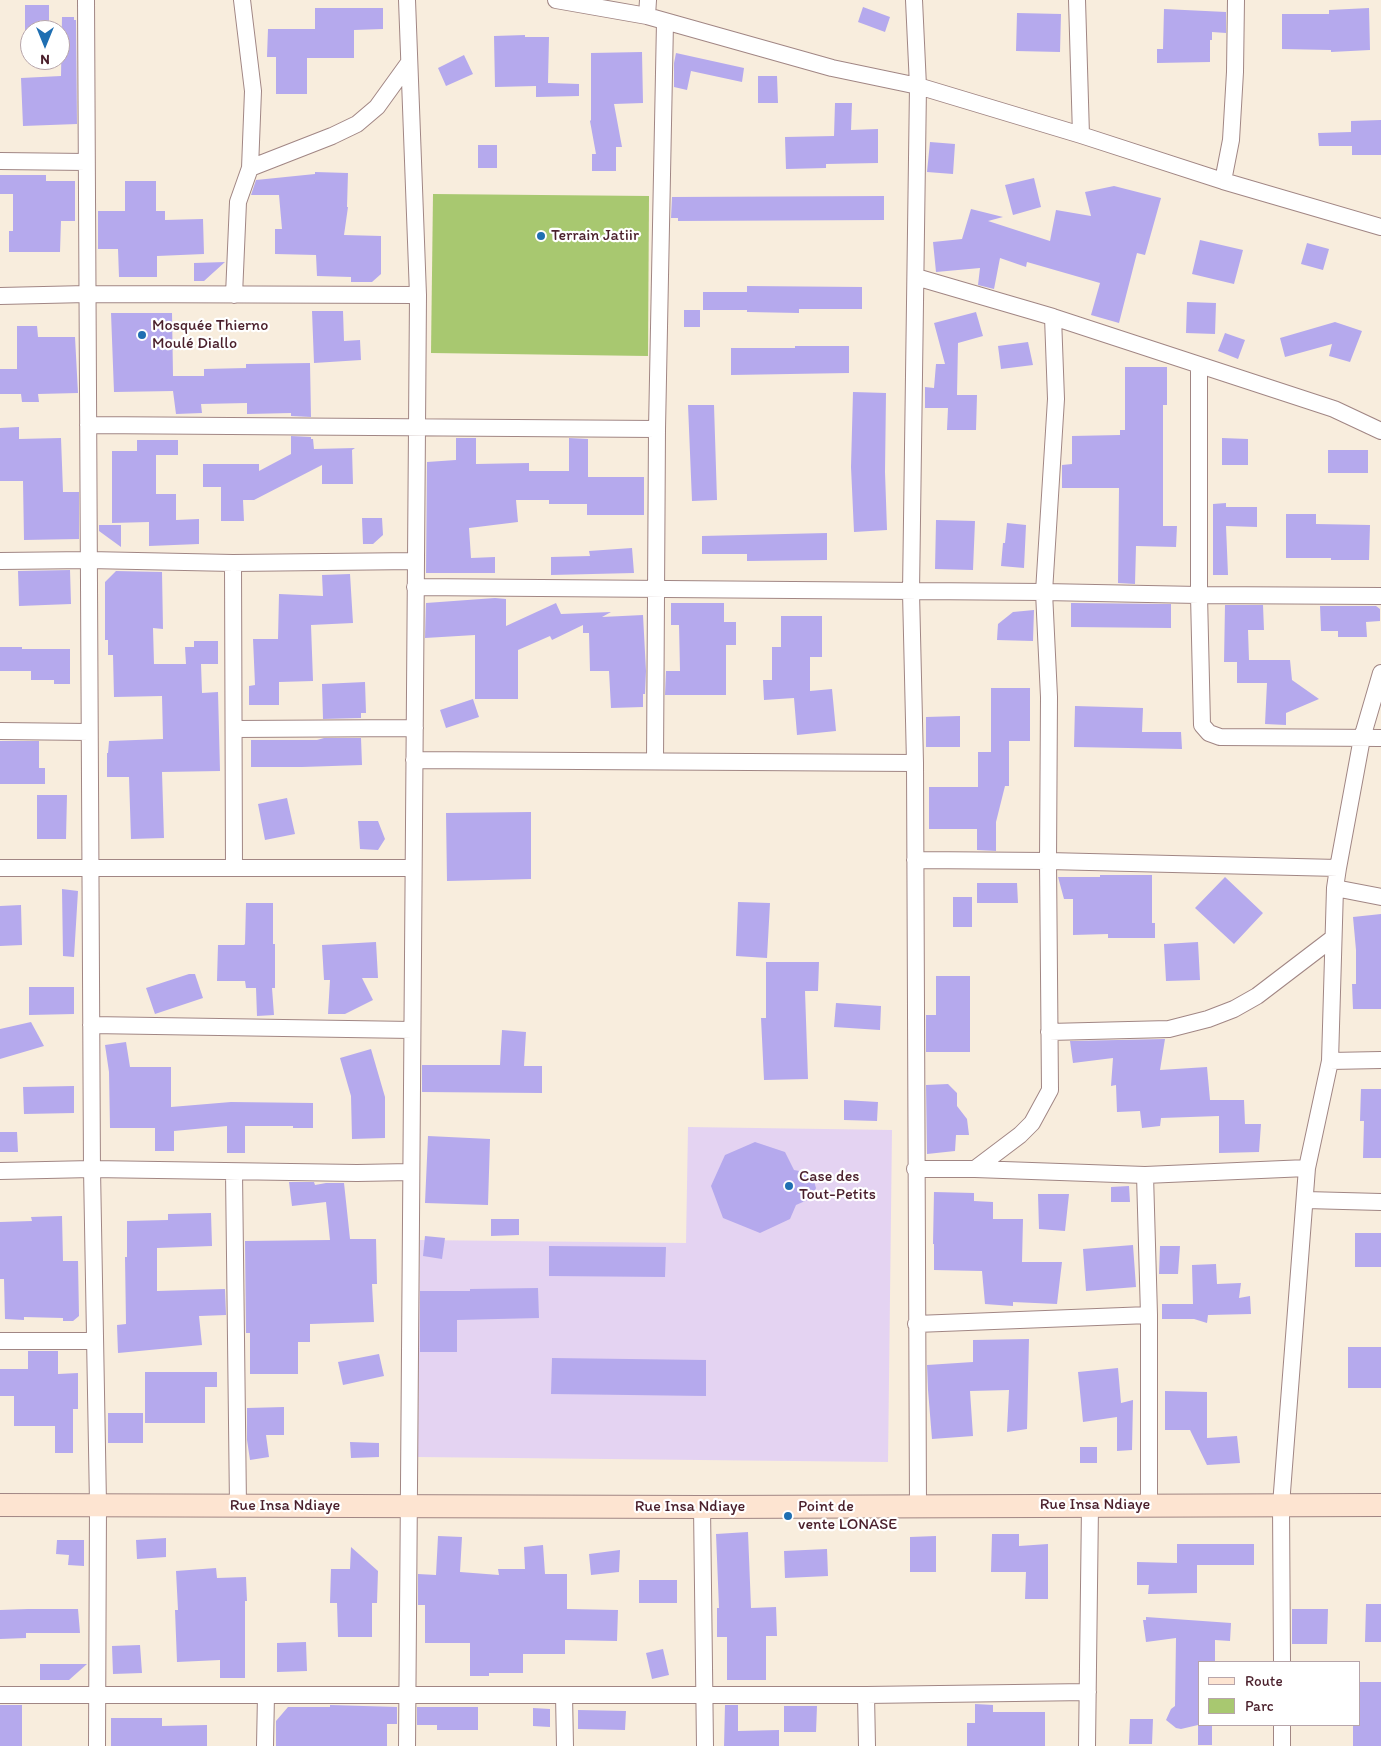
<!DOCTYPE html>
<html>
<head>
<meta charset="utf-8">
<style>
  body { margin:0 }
  #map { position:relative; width:1381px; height:1746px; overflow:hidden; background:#f8eddd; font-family:Itim,sans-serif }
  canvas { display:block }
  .legend { position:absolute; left:1198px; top:1661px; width:162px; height:65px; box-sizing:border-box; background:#fff; border:1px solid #b7a5aa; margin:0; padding:6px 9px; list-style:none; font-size:15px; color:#4a1f2b }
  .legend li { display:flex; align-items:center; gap:10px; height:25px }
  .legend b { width:25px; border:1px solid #b7a5aa }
  .north { position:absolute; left:20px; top:20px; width:50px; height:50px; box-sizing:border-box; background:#fff; border:1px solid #b7a5aa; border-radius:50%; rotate:180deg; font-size:14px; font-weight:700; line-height:20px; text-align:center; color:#4a1f2b }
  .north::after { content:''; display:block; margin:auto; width:18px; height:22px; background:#1f6fb2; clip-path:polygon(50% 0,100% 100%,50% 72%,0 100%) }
</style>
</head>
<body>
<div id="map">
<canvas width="1381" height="1746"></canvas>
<ul class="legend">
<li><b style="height:6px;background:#fde4d1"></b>Route</li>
<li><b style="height:14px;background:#a8c870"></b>Parc</li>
</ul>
<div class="north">N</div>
</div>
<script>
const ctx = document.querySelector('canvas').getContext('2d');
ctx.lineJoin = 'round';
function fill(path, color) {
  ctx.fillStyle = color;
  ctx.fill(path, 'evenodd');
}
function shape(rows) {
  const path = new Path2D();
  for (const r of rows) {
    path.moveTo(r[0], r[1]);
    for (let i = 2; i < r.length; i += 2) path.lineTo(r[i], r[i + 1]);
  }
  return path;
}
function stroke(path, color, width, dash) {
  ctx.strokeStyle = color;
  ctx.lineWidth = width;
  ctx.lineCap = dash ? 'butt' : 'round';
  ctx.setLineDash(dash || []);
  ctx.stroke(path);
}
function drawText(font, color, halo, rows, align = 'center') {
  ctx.font = font + ' Itim,sans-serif';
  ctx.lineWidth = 4.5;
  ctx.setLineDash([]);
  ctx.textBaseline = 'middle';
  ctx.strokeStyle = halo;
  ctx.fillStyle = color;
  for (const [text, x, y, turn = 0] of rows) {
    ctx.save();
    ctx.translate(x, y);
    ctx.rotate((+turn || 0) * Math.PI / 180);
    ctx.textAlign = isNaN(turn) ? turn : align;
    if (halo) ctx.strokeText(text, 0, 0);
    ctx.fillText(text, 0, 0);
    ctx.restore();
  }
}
fill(shape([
  [688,1127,892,1130,888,1462,418,1457,420,1240,686,1243]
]), '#e4d3f2');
fill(shape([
  [433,194,649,196,648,356,431,353]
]), '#a8c870');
fill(shape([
  [25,5,49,5,49,30,25,30],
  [863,7,890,17,885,32,858,22],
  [315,8,383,8,383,29,354,30,354,58,307,58,307,94,276,94,276,57,267,57,268,29,315,29],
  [1369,8,1370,50,1331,52,1331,50,1282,49,1282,14,1329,14,1329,10],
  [1164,9,1226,12,1226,33,1212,32,1212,40,1210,40,1210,62,1157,63,1157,49,1163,49],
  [1017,13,1061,14,1060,52,1016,51],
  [62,17,74,17,74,20,76,20,77,124,23,126,21,78,61,76],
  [525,35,525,37,549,37,548,83,579,84,579,96,536,97,536,86,495,87,494,36],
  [642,52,643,103,614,104,622,147,616,147,616,171,592,171,592,154,596,154,590,121,591,120,591,53],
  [676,53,744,68,742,82,691,71,687,90,674,87,674,63],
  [464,55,473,74,446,86,438,68],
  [758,76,777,76,778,103,758,103],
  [835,103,852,103,851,130,878,129,878,163,826,164,826,168,786,169,785,137,834,136],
  [1381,120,1381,155,1352,155,1352,146,1319,146,1318,133,1351,132,1351,121],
  [930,142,955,144,953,174,927,172],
  [478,145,497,145,497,168,478,168],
  [315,172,348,173,347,207,348,207,344,235,381,236,381,274,372,282,351,282,351,277,317,276,316,255,275,254,275,229,282,229,279,195,251,195,256,180,315,174],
  [0,175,46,175,46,181,75,181,75,221,61,221,60,252,9,252,9,231,13,231,13,194,0,194],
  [1034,178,1041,207,1013,215,1005,185],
  [125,181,156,181,156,211,165,211,165,220,203,219,204,254,157,256,157,277,119,277,118,249,98,249,98,211,125,211],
  [1114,186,1161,198,1145,255,1137,253,1119,323,1091,315,1100,283,1027,262,1026,267,1000,258,994,289,978,285,980,268,936,272,933,242,962,239,971,209,1003,217,988,221,1050,241,1056,210,1091,216,1085,192],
  [884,196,884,220,678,221,678,218,671,218,672,197],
  [1200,240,1243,250,1234,284,1192,274],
  [1307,243,1329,249,1323,270,1301,264],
  [225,262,204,281,194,281,194,263],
  [747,286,862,287,862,309,799,309,799,313,747,312,747,310,703,310,703,292,747,292],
  [1187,302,1216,303,1215,334,1186,333],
  [684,310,700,310,700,327,684,327],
  [312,311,343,311,344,341,360,340,361,360,314,363],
  [976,312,983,336,958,343,957,395,977,395,976,430,947,430,948,408,925,408,925,387,934,388,936,364,945,364,934,323],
  [111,313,172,313,173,376,204,376,204,369,246,368,246,364,310,363,311,417,291,416,291,413,247,414,247,403,201,404,202,413,176,414,173,391,114,392],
  [1335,322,1362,331,1350,362,1329,356,1332,344,1285,357,1280,338],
  [17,326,37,326,38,337,75,337,78,393,38,394,39,402,22,402,21,394,0,394,0,369,17,369],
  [1225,333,1245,340,1238,359,1218,351],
  [1028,342,1033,365,1001,369,998,346],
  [795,346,849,346,849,373,731,375,731,348,795,348],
  [1125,367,1167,367,1167,405,1163,405,1163,526,1177,526,1176,547,1136,546,1135,584,1118,583,1119,488,1062,488,1062,465,1072,464,1072,436,1120,435,1120,430,1125,430],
  [853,392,886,393,885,472,887,530,854,532,851,467],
  [688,405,714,405,717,500,692,501],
  [19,427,19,439,61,438,63,492,79,492,79,539,24,540,23,481,0,481,0,428],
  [291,436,311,437,311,439,313,439,314,449,355,448,352,450,353,484,322,484,322,465,254,500,243,500,244,521,221,521,221,487,203,487,203,464,259,464,259,471,291,454],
  [456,438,476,438,476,464,529,463,529,471,569,471,569,438,588,439,588,477,644,477,644,515,587,515,587,504,549,504,549,500,516,500,518,522,469,528,471,558,495,557,495,573,426,573,427,462,456,460],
  [1222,438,1248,439,1248,465,1222,465],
  [137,440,178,440,178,455,156,455,156,494,176,494,176,520,199,519,199,544,149,546,149,522,112,523,112,451,137,451],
  [1328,450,1368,450,1368,473,1328,473],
  [1226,503,1226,507,1257,507,1257,527,1226,526,1228,575,1213,575,1213,504],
  [1286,514,1316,514,1316,524,1370,525,1369,560,1331,560,1331,558,1286,558],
  [362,518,382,518,383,535,373,544,363,544],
  [936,520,975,521,973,570,935,569],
  [1007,523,1026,525,1024,568,1001,566,1003,543,1005,543],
  [99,525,121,525,121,547,99,531],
  [827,533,827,560,747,561,747,554,702,554,702,536],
  [632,548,634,573,551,575,551,557,590,556,589,551],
  [70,570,71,604,19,606,18,571],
  [116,571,162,572,163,629,153,628,154,664,186,664,185,647,194,647,194,641,218,641,218,664,201,664,202,693,218,692,220,771,162,772,164,838,131,839,129,777,107,777,107,753,108,753,109,741,163,739,162,696,114,697,113,655,108,655,108,640,105,640,105,582],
  [350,574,353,623,311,625,313,681,279,682,279,705,249,705,249,686,255,685,253,639,278,639,279,594,323,596,322,575],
  [495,598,506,599,506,626,556,603,561,614,611,612,602,617,643,615,646,671,645,694,643,694,643,707,611,708,609,671,590,671,589,633,583,633,583,625,552,640,550,636,518,650,518,699,475,699,475,635,425,638,426,603],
  [671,603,724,603,724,622,736,622,736,645,726,645,726,695,665,695,666,671,680,671,679,625,671,625],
  [1071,603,1171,604,1171,628,1071,627],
  [1225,605,1263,605,1264,630,1248,630,1249,660,1290,660,1292,680,1319,699,1286,713,1286,725,1265,724,1267,683,1237,683,1237,662,1224,662],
  [1320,606,1376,606,1380,609,1380,621,1366,622,1367,637,1338,637,1338,631,1321,631],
  [1034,610,1033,641,997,640,998,624,1013,612],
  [781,616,822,616,822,657,810,657,810,691,832,689,836,731,797,735,794,698,764,700,763,680,772,680,772,647,781,647],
  [0,647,22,647,22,649,70,649,70,684,54,684,54,680,31,680,31,671,0,671],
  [365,682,366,713,361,713,361,718,323,719,322,684],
  [991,688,1030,688,1030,741,1009,741,1009,786,1005,786,996,822,996,851,977,850,977,829,929,829,929,787,978,787,978,752,991,752],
  [473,699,479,717,446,728,440,710],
  [1075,706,1143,708,1142,732,1181,732,1182,749,1074,747],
  [960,716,960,747,926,747,926,717],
  [324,738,361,738,362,765,302,767,251,767,251,740,317,740],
  [0,741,39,741,39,768,45,768,45,784,0,784],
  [37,795,67,795,66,839,37,839],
  [287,798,295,834,265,840,258,804],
  [531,812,531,879,447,881,446,813],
  [358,821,378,821,385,839,378,850,360,849],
  [1100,875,1152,875,1152,923,1155,923,1155,938,1108,938,1108,934,1073,935,1073,899,1064,899,1058,877,1100,877],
  [1225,877,1263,913,1234,944,1195,908],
  [977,883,1017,883,1018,903,977,903],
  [62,889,78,891,74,957,63,956],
  [953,897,972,897,972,927,953,927],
  [738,902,770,903,767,958,736,956],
  [246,903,273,903,273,944,275,944,275,988,272,988,274,1015,257,1016,256,988,246,988,245,981,217,981,218,945,244,945,245,944],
  [21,905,22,945,0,946,0,906],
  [1381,914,1381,1009,1353,1009,1352,984,1356,984,1356,950,1353,917],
  [376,942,378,978,362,978,373,1000,345,1014,328,1014,330,980,324,980,322,945],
  [1198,942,1200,980,1166,981,1164,944],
  [766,962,819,962,818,991,805,991,808,1079,764,1080,761,1018,766,1018],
  [189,974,195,974,203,998,155,1014,146,988],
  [936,976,970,976,970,1052,926,1052,926,1015,936,1015],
  [29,987,74,987,74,1014,29,1015],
  [836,1003,881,1006,880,1030,834,1027],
  [31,1022,44,1046,0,1059,0,1029],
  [502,1030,526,1032,524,1066,542,1066,542,1093,422,1092,422,1065,500,1065],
  [1165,1039,1160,1070,1207,1067,1210,1100,1244,1100,1245,1124,1261,1124,1259,1152,1219,1153,1219,1116,1161,1118,1160,1126,1142,1128,1140,1111,1117,1112,1116,1085,1111,1086,1113,1058,1073,1063,1070,1041],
  [126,1042,130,1067,171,1067,171,1107,231,1102,313,1103,313,1128,293,1128,293,1126,245,1126,245,1153,227,1153,227,1126,174,1131,174,1151,155,1151,155,1128,110,1128,109,1072,105,1045],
  [371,1049,385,1097,385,1138,352,1139,351,1096,340,1058],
  [948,1084,957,1093,957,1106,967,1119,969,1135,956,1135,955,1151,927,1154,926,1085],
  [74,1086,74,1113,24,1114,23,1087],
  [1361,1089,1381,1089,1381,1158,1363,1158,1364,1121,1360,1121],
  [844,1100,878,1102,877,1121,844,1120],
  [0,1132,17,1132,18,1152,0,1152],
  [428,1136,490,1139,488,1205,425,1203],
  [755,1142,785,1152,794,1170,805,1172,810,1174,813,1178,816,1188,812,1198,796,1205,790,1219,760,1233,723,1218,711,1186,725,1155],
  [289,1182,314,1182,315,1185,326,1183,344,1183,350,1239,376,1239,377,1284,372,1284,374,1322,310,1324,310,1342,298,1342,298,1374,250,1374,250,1333,246,1333,245,1241,330,1240,326,1202,292,1206],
  [1129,1186,1130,1202,1111,1202,1111,1187],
  [934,1192,974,1193,974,1201,993,1202,993,1219,1023,1219,1022,1262,1062,1262,1057,1304,1013,1302,1013,1306,985,1304,982,1271,934,1270,934,1244,933,1244],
  [1038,1194,1069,1194,1065,1231,1039,1229],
  [211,1213,212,1246,157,1248,157,1291,225,1289,226,1315,199,1316,202,1345,118,1353,117,1325,126,1324,125,1257,127,1257,127,1221,168,1220,168,1214],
  [62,1216,63,1261,78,1261,79,1316,73,1321,63,1321,63,1318,24,1317,24,1320,5,1319,4,1279,0,1279,0,1222,32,1221,31,1217],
  [491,1219,519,1219,519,1235,491,1236],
  [1355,1233,1381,1233,1381,1267,1355,1267],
  [425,1236,445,1238,442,1259,423,1256],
  [1133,1245,1136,1287,1086,1291,1083,1249],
  [549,1246,666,1247,665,1277,549,1276],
  [1160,1246,1180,1246,1178,1274,1159,1274],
  [1216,1264,1217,1284,1241,1283,1239,1298,1250,1296,1251,1314,1208,1315,1207,1323,1194,1319,1162,1319,1162,1304,1193,1304,1192,1265],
  [538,1288,539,1318,457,1320,457,1352,420,1352,420,1291,470,1291,470,1289],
  [1029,1339,1027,1429,1007,1432,1009,1390,970,1391,973,1436,932,1439,928,1390,927,1365,973,1362,973,1340],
  [1348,1347,1381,1347,1381,1388,1348,1388],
  [28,1351,58,1351,58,1374,78,1373,78,1409,73,1409,73,1453,55,1453,55,1426,14,1426,14,1396,0,1396,0,1369,28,1369],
  [379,1354,384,1376,343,1385,338,1362],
  [552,1358,706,1360,706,1396,551,1394],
  [1118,1368,1121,1403,1133,1400,1132,1450,1117,1451,1117,1417,1083,1422,1078,1372],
  [145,1372,217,1372,217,1387,205,1387,205,1423,145,1423],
  [1165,1391,1207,1392,1207,1438,1237,1436,1240,1463,1207,1465,1190,1430,1165,1430],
  [284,1407,284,1435,266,1435,269,1457,250,1460,247,1440,247,1408],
  [108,1413,143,1413,143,1443,108,1443],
  [350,1442,379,1443,379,1457,351,1458],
  [1080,1447,1097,1447,1097,1463,1080,1463],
  [748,1532,751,1608,776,1607,777,1636,766,1636,766,1680,727,1680,727,1637,717,1637,717,1608,719,1608,716,1534],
  [992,1534,1019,1534,1019,1546,1048,1544,1048,1599,1025,1599,1026,1572,991,1572],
  [438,1536,462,1537,460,1572,499,1575,498,1569,525,1569,524,1547,543,1545,545,1574,567,1574,567,1609,618,1610,617,1641,565,1640,565,1654,523,1654,523,1673,489,1673,489,1676,470,1676,470,1643,425,1643,425,1605,418,1605,418,1574,436,1575],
  [936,1536,936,1572,910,1572,910,1537],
  [166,1538,166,1557,137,1559,136,1540],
  [57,1540,84,1540,84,1566,68,1565,69,1555,56,1554],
  [1177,1544,1254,1544,1254,1565,1197,1565,1197,1593,1148,1594,1149,1585,1137,1585,1137,1562,1177,1563],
  [351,1547,378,1571,377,1603,372,1603,372,1637,338,1637,337,1603,330,1603,331,1569,350,1569],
  [827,1549,828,1576,785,1578,784,1551],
  [620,1550,619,1572,591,1575,589,1554],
  [216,1568,217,1578,246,1577,247,1601,245,1601,245,1678,220,1678,220,1660,177,1662,175,1610,178,1610,176,1571],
  [639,1580,677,1580,677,1603,639,1603],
  [1366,1604,1381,1604,1381,1642,1365,1642],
  [28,1609,78,1609,80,1633,26,1633,26,1638,0,1639,0,1610],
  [1292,1609,1328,1609,1327,1644,1292,1644],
  [1146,1617,1231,1623,1230,1641,1215,1640,1215,1662,1200,1662,1200,1725,1212,1725,1212,1745,1198,1745,1198,1725,1181,1729,1176,1728,1166,1720,1171,1709,1175,1706,1176,1638,1146,1642,1143,1620,1146,1620],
  [306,1642,307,1671,277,1672,277,1643],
  [140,1645,142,1673,113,1674,112,1646],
  [663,1649,669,1675,652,1679,646,1653],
  [40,1664,87,1664,69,1680,40,1680],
  [1360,1682,1381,1682,1381,1746,1353,1746,1353,1725,1360,1725],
  [975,1704,993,1705,993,1712,1045,1712,1045,1746,967,1746,967,1723,975,1723],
  [0,1705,22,1705,22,1746,0,1746],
  [330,1705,397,1707,397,1724,387,1724,387,1746,276,1746,276,1721,288,1707,330,1707],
  [725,1705,738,1705,738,1731,779,1730,779,1746,724,1746],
  [784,1706,817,1706,816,1732,784,1732],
  [417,1707,478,1707,478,1730,437,1730,437,1725,417,1725],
  [533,1708,550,1709,550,1727,533,1726],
  [578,1710,626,1711,625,1730,578,1729],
  [111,1718,162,1718,162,1726,207,1725,207,1746,111,1746],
  [1130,1719,1153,1719,1152,1744,1129,1744]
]), '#b5a9ed');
const minor = shape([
  [86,0,92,1169,98,1504,97,1746],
  [407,0,418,295,407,1746],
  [556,0,647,16,832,68,918,86,1081,135,1223,181,1381,227],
  [914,0,918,86,911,592,915,763,918,1506],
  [1077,0,1081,135],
  [647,16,648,0],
  [0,161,86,162],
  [250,168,332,136,357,124,377,107,408,64],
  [1223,181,1231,140,1235,72,1236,0],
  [916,277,1053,317,1334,409,1381,431],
  [234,295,238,202,250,168,253,91,242,0],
  [0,296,87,294,418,295],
  [1199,365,1199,595,1202,725,1209,733,1220,737,1381,738],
  [88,425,657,429],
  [0,561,89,560,233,563,416,561],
  [233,563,234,868],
  [415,587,1044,592,1199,595,1381,596],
  [234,729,415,728],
  [0,731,89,732],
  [414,760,915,763],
  [655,761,657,429,665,22],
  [915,860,1048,861,1338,868],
  [0,868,413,868],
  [1335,888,1381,897],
  [91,1025,412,1030],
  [1049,1032,1169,1029,1208,1019,1234,1009,1257,996,1333,938],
  [1330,1061,1381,1060],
  [915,1169,975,1169,1145,1175,1307,1168],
  [975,1169,1020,1135,1032,1123,1050,1090,1048,861,1049,697,1044,592,1056,399,1053,317],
  [0,1171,92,1169,357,1173,411,1172],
  [234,1172,238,1506],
  [1145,1175,1149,1315,1149,1505],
  [1306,1200,1381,1202],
  [916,1324,1149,1315],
  [0,1341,95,1341],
  [702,1507,705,1746],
  [1282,1662,1281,1505,1307,1168,1330,1061,1335,888,1338,868,1362,738,1381,673],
  [0,1695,866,1695,1088,1692],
  [564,1695,565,1746],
  [866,1695,867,1746],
  [1282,1725,1282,1746],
  [265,1746,266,1695],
  [1087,1746,1090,1506]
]);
const secondary = shape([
  [0,1505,702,1507,1381,1505]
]);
stroke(minor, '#a18684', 18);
stroke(secondary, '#a18684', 24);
stroke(minor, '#fff', 16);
stroke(secondary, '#fde4d1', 22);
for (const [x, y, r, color] of [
  [541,236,5,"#1f6fb2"],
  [142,335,5,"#1f6fb2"],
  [789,1186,5,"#1f6fb2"],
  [788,1516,5,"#1f6fb2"]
]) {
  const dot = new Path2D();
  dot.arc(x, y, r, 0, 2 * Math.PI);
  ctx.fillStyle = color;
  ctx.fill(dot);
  stroke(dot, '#fff', 2);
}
drawText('16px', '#4a1f2b', '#fff', [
  ["Terrain Jatiir",551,236],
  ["Mosquée Thierno",152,326],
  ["Moulé Diallo",152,344],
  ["Case des",799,1177],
  ["Tout-Petits",799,1195],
  ["Point de",798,1507],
  ["vente LONASE",798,1525]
], 'left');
drawText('16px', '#4a1f2b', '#fff', [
  ["Rue Insa Ndiaye",1095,1505],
  ["Rue Insa Ndiaye",285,1506],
  ["Rue Insa Ndiaye",690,1507]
]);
</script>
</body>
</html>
